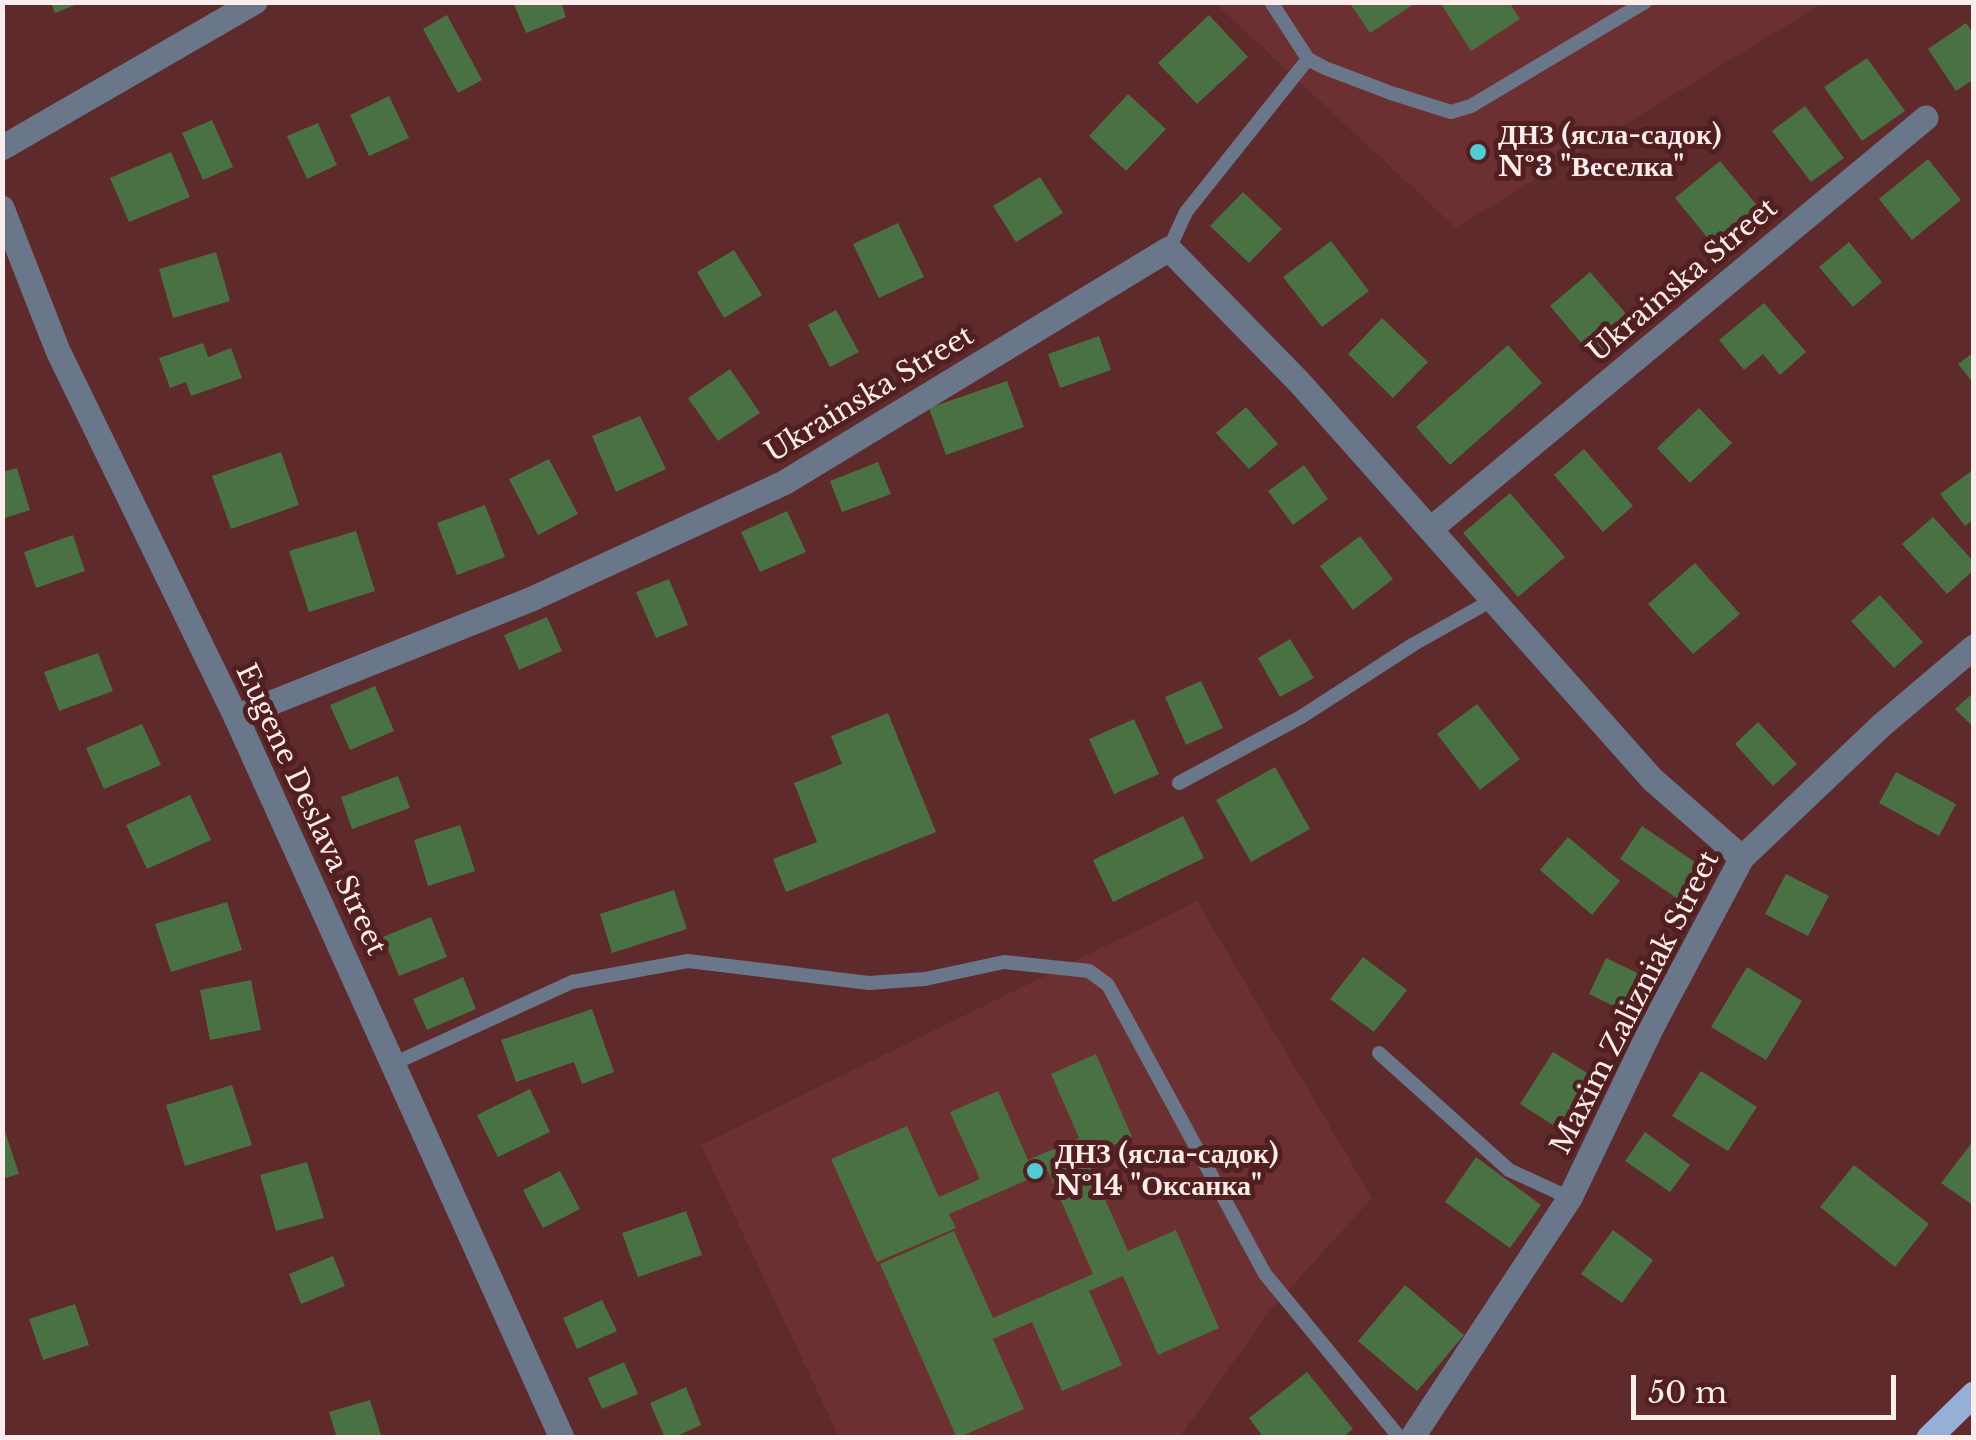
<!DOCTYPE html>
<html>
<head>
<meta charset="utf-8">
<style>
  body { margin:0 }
  #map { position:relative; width:1976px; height:1440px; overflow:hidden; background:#5e2a2b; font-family:"Libre Baskerville",serif }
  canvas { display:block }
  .frame { position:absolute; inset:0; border:5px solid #fbedec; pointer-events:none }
  .scale { position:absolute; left:1631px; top:1375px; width:265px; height:45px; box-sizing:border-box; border:5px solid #fbedec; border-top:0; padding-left:12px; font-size:30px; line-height:35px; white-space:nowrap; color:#fbedec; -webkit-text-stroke:8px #521f21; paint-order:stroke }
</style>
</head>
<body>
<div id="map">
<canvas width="1976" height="1440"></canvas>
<div class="frame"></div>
<div class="scale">50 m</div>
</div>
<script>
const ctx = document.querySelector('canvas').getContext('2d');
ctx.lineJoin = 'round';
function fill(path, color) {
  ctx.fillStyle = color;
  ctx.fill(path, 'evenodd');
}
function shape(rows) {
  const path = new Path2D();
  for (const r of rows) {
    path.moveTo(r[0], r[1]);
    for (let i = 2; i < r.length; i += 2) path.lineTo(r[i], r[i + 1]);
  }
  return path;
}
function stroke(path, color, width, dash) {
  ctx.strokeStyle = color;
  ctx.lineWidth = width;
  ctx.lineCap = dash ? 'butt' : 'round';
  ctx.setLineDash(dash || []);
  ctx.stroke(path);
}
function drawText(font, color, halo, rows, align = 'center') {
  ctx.font = font + ' "Libre Baskerville",serif';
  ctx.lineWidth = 10;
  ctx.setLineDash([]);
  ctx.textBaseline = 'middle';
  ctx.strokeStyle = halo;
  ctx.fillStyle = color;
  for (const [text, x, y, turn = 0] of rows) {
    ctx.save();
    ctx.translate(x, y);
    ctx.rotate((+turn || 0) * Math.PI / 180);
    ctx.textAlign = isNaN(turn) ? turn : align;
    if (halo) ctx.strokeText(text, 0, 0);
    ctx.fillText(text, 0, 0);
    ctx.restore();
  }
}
fill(shape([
  [1215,3,1823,3,1456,228],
  [1197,901,1372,1198,1272,1308,1180,1437,839,1437,701,1145]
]), '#6c3032');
fill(shape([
  [51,2,80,2,80,3,55,13],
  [513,2,561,2,566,17,526,33],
  [1349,2,1417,2,1370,33],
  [1440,2,1509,2,1520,19,1471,51],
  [447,15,482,80,458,93,423,29],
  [1209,15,1248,57,1197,104,1158,63],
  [1966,23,1974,34,1974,79,1956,91,1928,49],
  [1867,58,1905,111,1862,141,1824,87],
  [1128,94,1166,129,1126,171,1089,136],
  [389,96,409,138,369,156,350,115],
  [1805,106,1844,158,1811,182,1772,131],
  [212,120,233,167,203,180,182,133],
  [318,123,337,165,307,179,287,136],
  [171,152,190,197,129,222,110,178],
  [1928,159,1961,200,1912,240,1879,199],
  [1720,161,1769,220,1724,258,1675,198],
  [1040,177,1063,213,1016,242,993,206],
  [1243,192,1282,229,1249,263,1210,226],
  [898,223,924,277,879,298,853,244],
  [1331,241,1369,291,1322,327,1283,277],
  [1849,242,1882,282,1853,307,1819,267],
  [734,250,762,295,724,318,697,272],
  [216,252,230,301,173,318,159,269],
  [1590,272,1634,323,1594,358,1550,306],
  [1764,303,1806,352,1780,375,1763,354,1744,370,1719,340],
  [836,310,859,352,830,367,808,325],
  [1382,318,1428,362,1393,398,1348,354],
  [1099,336,1111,370,1060,388,1048,354],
  [203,343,208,357,231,348,242,378,191,396,186,382,170,388,159,358],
  [1508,345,1542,383,1450,465,1416,427],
  [1974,352,1974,384,1958,364],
  [730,369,760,413,718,441,688,398],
  [1007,381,1024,427,946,455,929,408],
  [1246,407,1278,444,1249,469,1216,433],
  [1699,408,1732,443,1690,483,1657,448],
  [640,416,666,469,616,492,592,436],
  [1584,449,1633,506,1603,532,1554,475],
  [281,452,299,505,231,529,212,476],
  [549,459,578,514,538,535,509,479],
  [878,462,891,494,842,512,830,481],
  [1304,465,1328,499,1293,525,1268,491],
  [17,468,30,510,2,519,2,472],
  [1974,469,1974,519,1965,526,1940,494],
  [1510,493,1565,557,1518,597,1463,533],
  [485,505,505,557,457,575,437,523],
  [787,511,806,552,760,572,741,532],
  [1933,517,1974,562,1974,570,1947,594,1902,544],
  [356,531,375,591,309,612,289,551],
  [73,535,85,571,36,588,24,552],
  [1360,536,1393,579,1353,610,1320,566],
  [1695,563,1740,614,1693,654,1648,604],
  [669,579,688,625,656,638,636,592],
  [1880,595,1923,642,1894,668,1851,621],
  [547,617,562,651,519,670,504,635],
  [1290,639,1314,678,1280,697,1258,658],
  [98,653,113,691,59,711,44,672],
  [1201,681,1223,728,1186,745,1165,697],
  [375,686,394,731,350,750,330,705],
  [1974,692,1974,728,1955,709],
  [1477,704,1520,759,1480,790,1437,734],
  [888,713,936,832,786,892,773,859,817,842,794,783,842,764,831,736],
  [1134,719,1159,774,1114,794,1089,739],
  [1758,722,1797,764,1773,786,1735,744],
  [142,724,161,765,104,789,86,748],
  [1275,767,1310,829,1251,862,1216,800],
  [1896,772,1956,804,1939,836,1879,803],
  [398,776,410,808,352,829,341,797],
  [190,795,211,840,147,869,126,825],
  [1183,816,1204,858,1113,902,1093,860],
  [460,825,475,871,428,886,414,840],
  [1642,826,1708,871,1685,904,1620,859],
  [1568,837,1620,881,1592,915,1540,870],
  [1786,874,1829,896,1808,936,1765,914],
  [674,890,687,929,612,953,600,914],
  [227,902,242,950,171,972,155,924],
  [431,917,447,957,399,976,383,937],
  [1363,957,1407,990,1374,1032,1330,999],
  [1606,958,1648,978,1630,1014,1589,994],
  [1747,967,1802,1001,1766,1060,1711,1027],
  [463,977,476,1009,427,1030,413,999],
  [251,980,261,1030,210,1040,200,990],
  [592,1009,614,1072,582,1084,574,1062,516,1082,501,1040],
  [1553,1052,1594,1077,1561,1130,1520,1104],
  [1096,1054,1132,1137,1086,1157,1128,1251,1176,1230,1219,1328,1158,1355,1123,1276,1089,1291,1122,1365,1062,1391,1032,1322,993,1339,1024,1409,957,1438,880,1264,954,1231,993,1318,1093,1274,1048,1171,949,1214,956,1228,877,1262,831,1159,907,1126,939,1197,980,1179,950,1112,998,1091,1028,1160,1079,1138,1051,1074],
  [1701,1071,1757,1107,1728,1151,1672,1116],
  [232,1085,252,1145,185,1166,166,1105],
  [530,1089,550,1132,498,1157,477,1115],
  [2,1122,19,1174,2,1179],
  [1645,1132,1690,1165,1670,1192,1625,1161],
  [1974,1140,1974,1206,1941,1183],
  [1476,1157,1541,1205,1510,1248,1445,1202],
  [307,1162,324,1218,276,1231,260,1175],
  [1854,1165,1929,1224,1895,1267,1820,1207],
  [560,1171,580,1209,543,1228,523,1190],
  [686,1211,702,1255,638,1277,622,1233],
  [1613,1230,1653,1260,1622,1303,1581,1274],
  [333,1256,345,1286,301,1304,289,1274],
  [1405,1285,1464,1335,1417,1391,1358,1341],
  [602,1300,617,1331,577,1349,563,1318],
  [75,1304,89,1345,43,1360,29,1319],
  [624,1362,638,1394,602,1409,588,1378],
  [1307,1372,1353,1429,1342,1438,1264,1438,1249,1418],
  [686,1387,701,1425,673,1438,665,1438,650,1403],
  [370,1400,382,1438,337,1438,329,1412]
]), '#4a7143');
stroke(shape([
  [1271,2,1308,59],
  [1169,249,1186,212,1308,59,1325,68,1391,93,1451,112,1471,106,1645,2],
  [1179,783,1301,717,1414,644,1494,599],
  [1379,1053,1509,1170,1570,1198],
  [393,1064,572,982,688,961,869,983,925,979,1004,962,1089,971,1108,985,1265,1274,1400,1438]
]), '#6a768a', 14);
stroke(shape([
  [2,148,255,2],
  [1432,528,1926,118],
  [236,717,532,599,784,483,1169,249,1300,383,1652,779,1742,858],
  [1412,1438,1570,1198,1651,1029,1742,858,1882,725,1974,647]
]), '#6a768a', 25);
stroke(shape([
  [2,208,58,351,236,717,562,1438]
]), '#6a768a', 25);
stroke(shape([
  [1929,1438,1974,1394]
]), '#96afd7', 25);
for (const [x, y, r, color] of [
  [1478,152,10,"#51ccd3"],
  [1035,1171,10,"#51ccd3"]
]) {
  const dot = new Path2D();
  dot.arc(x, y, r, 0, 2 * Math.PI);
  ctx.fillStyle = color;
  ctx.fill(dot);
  stroke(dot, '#521f21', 4);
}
drawText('bold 28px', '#fbedec', '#521f21', [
  ["ДНЗ (ясла-садок)",1498,136],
  ["№3 \"Веселка\"",1498,168],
  ["ДНЗ (ясла-садок)",1055,1155],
  ["№14 \"Оксанка\"",1055,1187]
], 'left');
drawText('28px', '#fbedec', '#521f21', [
  ["Ukrainska Street",1683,281,-40],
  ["Ukrainska Street",870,395,-31],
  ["Eugene Deslava Street",310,810,65],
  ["Maxim Zalizniak Street",1636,1003,-63]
]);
</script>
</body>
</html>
